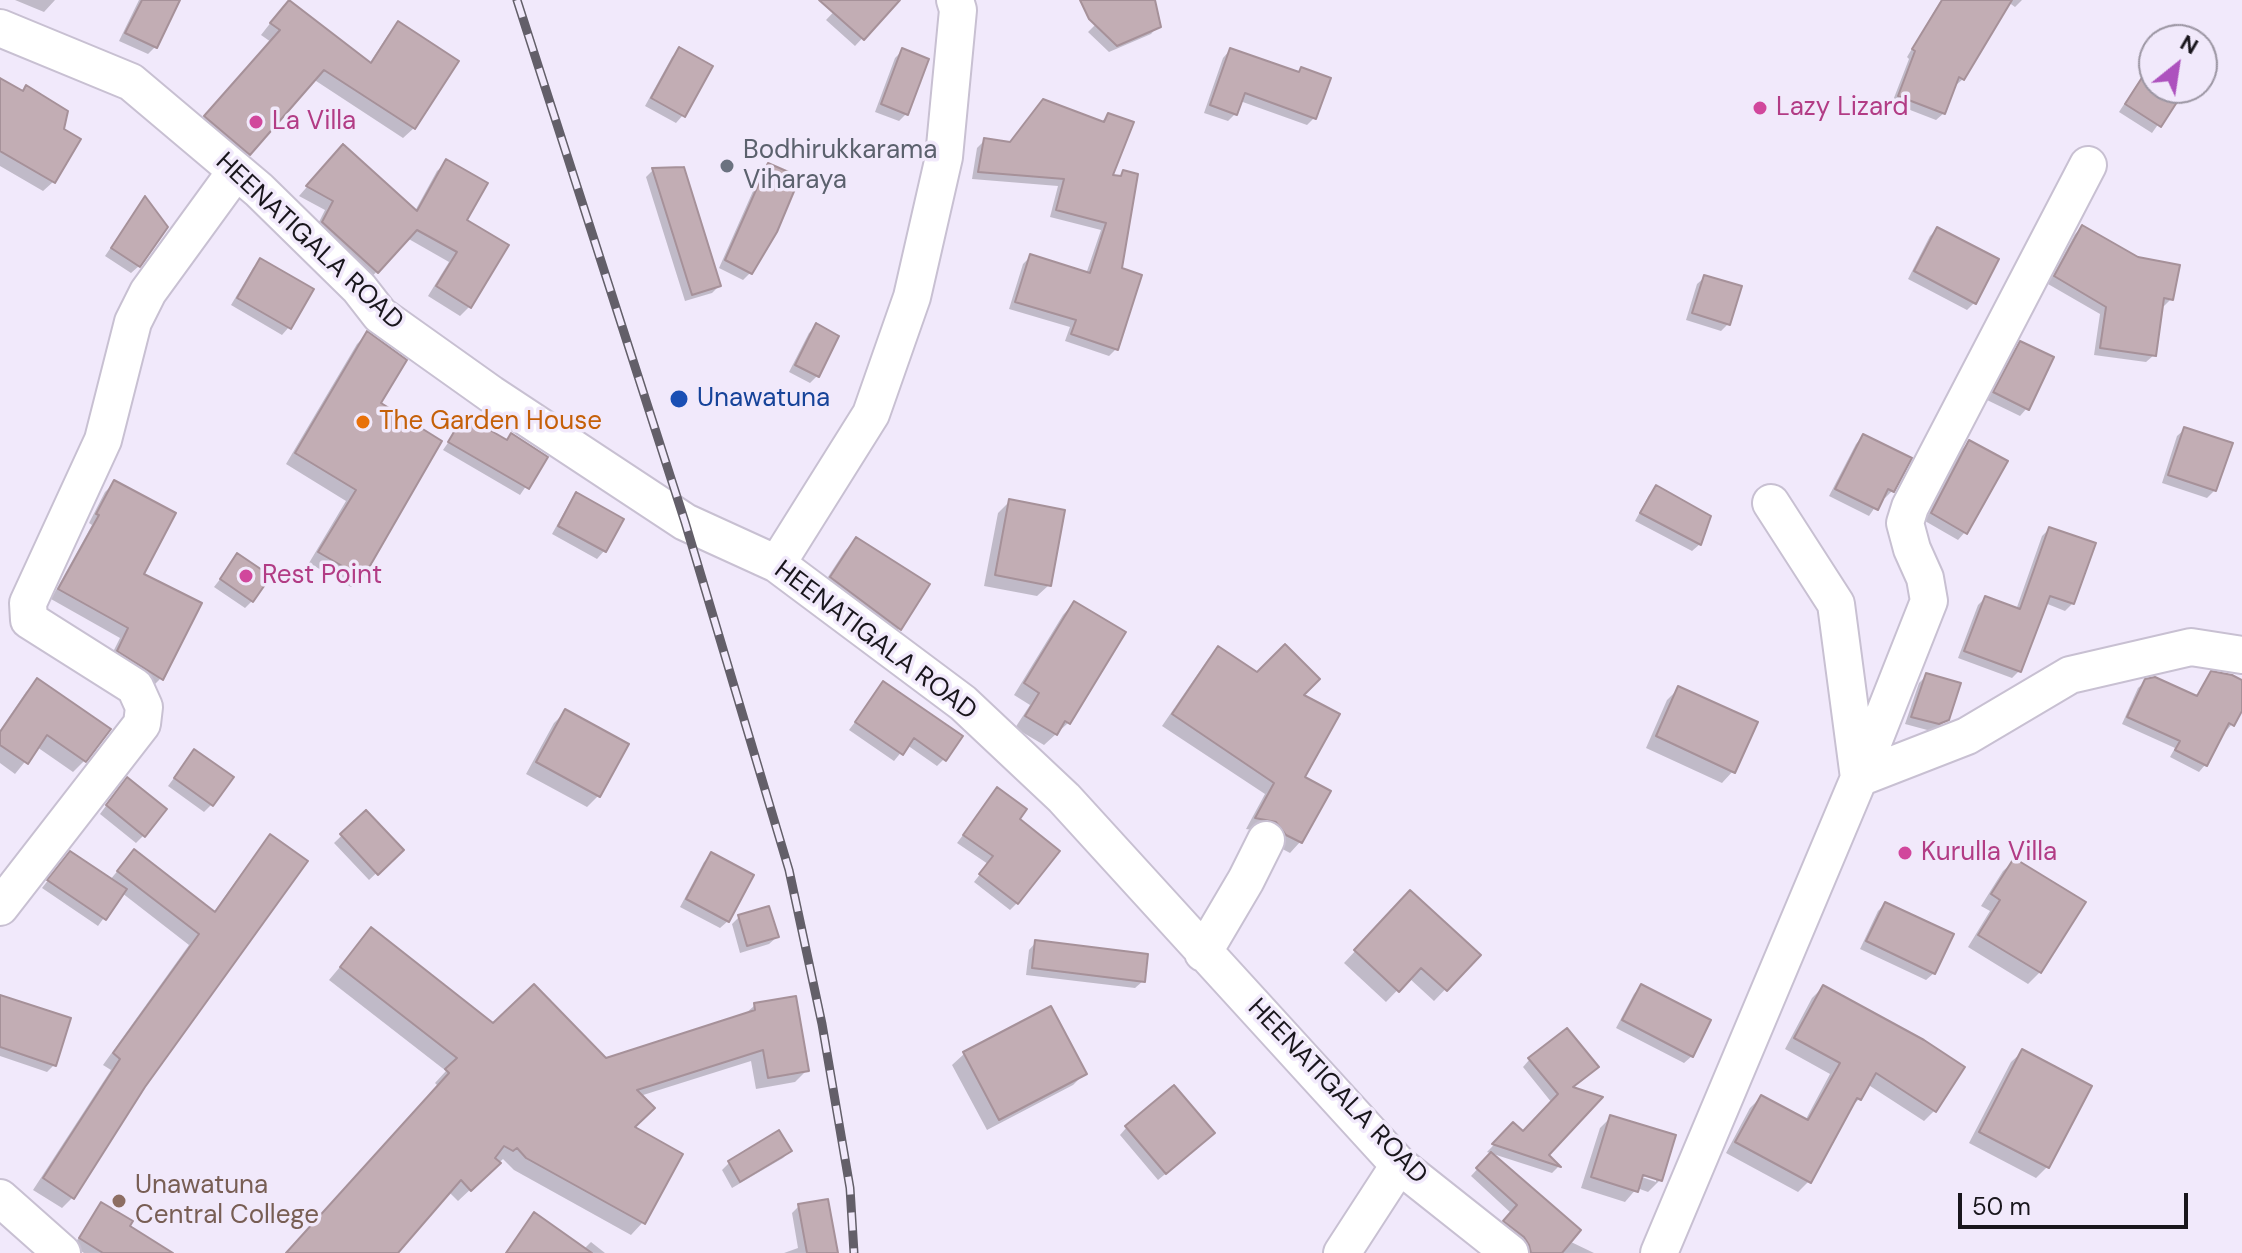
<!DOCTYPE html>
<html>
<head>
<meta charset="utf-8">
<style>
  body { margin:0 }
  #map { position:relative; width:2242px; height:1253px; overflow:hidden; background:#f1e9fb; font-family:"DM Sans",sans-serif }
  canvas { display:block }
  .north { position:absolute; left:2138px; top:24px; width:80px; height:80px; box-sizing:border-box; background:#f1e9fb; border:2px solid #9b95a2; border-radius:50%; rotate:30deg; font-size:22px; font-weight:700; line-height:32px; text-align:center; color:#19161c }
  .north::after { content:''; display:block; margin:auto; width:28px; height:36px; background:#ad52be; clip-path:polygon(50% 0,100% 100%,50% 72%,0 100%) }
  .scale { position:absolute; left:1958px; top:1193px; width:230px; height:36px; box-sizing:border-box; border:4px solid #19161c; border-top:0; padding-left:10px; font-size:24px; line-height:28px; white-space:nowrap; color:#19161c; -webkit-text-stroke:6px #f1e9fb; paint-order:stroke }
</style>
</head>
<body>
<div id="map">
<canvas width="2242" height="1253"></canvas>
<div class="north">N</div>
<div class="scale">50 m</div>
</div>
<script>
const ctx = document.querySelector('canvas').getContext('2d');
ctx.lineJoin = 'round';
function fill(path, color) {
  ctx.fillStyle = color;
  ctx.fill(path, 'evenodd');
}
function shape(rows) {
  const path = new Path2D();
  for (const r of rows) {
    path.moveTo(r[0], r[1]);
    for (let i = 2; i < r.length; i += 2) path.lineTo(r[i], r[i + 1]);
  }
  return path;
}
function stroke(path, color, width, dash) {
  ctx.strokeStyle = color;
  ctx.lineWidth = width;
  ctx.lineCap = dash ? 'butt' : 'round';
  ctx.setLineDash(dash || []);
  ctx.stroke(path);
}
function drawText(font, color, halo, rows, align = 'center') {
  ctx.font = font + ' "DM Sans",sans-serif';
  ctx.lineWidth = 7;
  ctx.setLineDash([]);
  ctx.textBaseline = 'middle';
  ctx.strokeStyle = halo;
  ctx.fillStyle = color;
  for (const [text, x, y, turn = 0] of rows) {
    ctx.save();
    ctx.translate(x, y);
    ctx.rotate((+turn || 0) * Math.PI / 180);
    ctx.textAlign = isNaN(turn) ? turn : align;
    if (halo) ctx.strokeText(text, 0, 0);
    ctx.fillText(text, 0, 0);
    ctx.restore();
  }
}
fill(shape([
  [15,0,55,0,44,12],
  [139,0,178,0,155,47,148,54,119,41],
  [845,0,898,0,855,46,826,20],
  [1142,0,1153,0,1158,26,1151,34,1109,52,1088,32,1095,25],
  [1941,0,2022,0,2015,7,2008,2,1963,79,1955,86,1944,113,1936,120,1892,103,1909,59,1907,57],
  [279,12,369,64,388,35,399,24,414,128,403,138,313,79,238,164,195,128,271,42,261,35],
  [679,50,683,115,676,123,645,106,672,57],
  [903,50,906,114,899,121,875,112,895,58],
  [1230,50,1298,73,1302,69,1314,118,1307,125,1240,101,1235,114,1228,121,1204,113,1223,58],
  [2154,58,2154,88,2184,88,2152,133,2119,112],
  [0,84,53,182,43,191,0,166],
  [1109,115,1110,177,1118,178,1124,172,1116,349,1109,356,1065,341,1070,327,1009,309,1023,264,1030,257,1086,274,1101,230,1050,217,1058,186,972,179,977,148,985,140,1009,144,1100,123],
  [334,156,415,211,437,171,447,162,470,306,460,316,428,296,449,262,407,238,368,281,314,232,325,210,299,196],
  [768,166,750,273,743,280,719,268,761,173],
  [653,170,719,286,712,293,685,301,646,177],
  [144,199,139,266,131,273,105,256],
  [2082,227,2171,299,2164,306,2161,306,2154,355,2146,362,2094,355,2100,314,2048,284,2075,234],
  [1937,229,1974,303,1967,310,1908,279,1930,236],
  [260,260,289,327,282,335,231,305,253,268],
  [1705,277,1728,324,1721,331,1686,320,1697,284],
  [816,326,817,376,810,383,789,372,809,333],
  [367,334,379,403,361,577,351,587,309,563,346,501,286,464,357,344],
  [2020,343,2027,408,2020,416,1987,400,2013,351],
  [465,418,505,442,512,435,545,458,520,495,443,450],
  [2185,429,2215,490,2207,498,2162,483,2177,436],
  [1863,436,1909,459,1892,491,1885,498,1882,497,1869,516,1829,496,1856,444],
  [1969,442,1965,532,1958,540,1925,521,1962,449],
  [114,483,141,575,161,678,152,687,109,660,120,638,51,599,92,525,89,523,105,492],
  [1656,488,1700,544,1692,551,1635,521,1649,495],
  [577,495,622,520,604,551,597,559,552,534,570,502],
  [1010,501,1049,585,1037,596,984,586,998,513],
  [2049,529,2073,603,2065,611,2045,603,2019,671,2012,678,1958,658,1978,605,1985,598,2016,610,2042,536],
  [856,539,928,585,899,629,888,640,820,589,845,551],
  [238,556,252,601,245,608,214,587],
  [1074,603,1068,723,1044,745,1015,728,1030,705,1014,695,1063,615],
  [1218,648,1257,674,1301,695,1300,842,1290,853,1275,845,1265,832,1246,829,1265,794,1162,726,1208,659],
  [2211,673,2242,682,2242,706,2232,724,2226,731,2223,729,2205,765,2199,772,2170,757,2175,748,2122,724,2138,688,2146,681,2195,698],
  [1926,676,1947,719,1939,727,1931,731,1905,724,1919,683],
  [37,681,84,761,73,772,37,747,15,774,0,763,0,730,26,692],
  [884,683,944,759,937,766,907,745,894,761,849,730],
  [1679,688,1733,771,1722,783,1646,748,1667,700],
  [565,712,598,796,587,807,526,774,554,723],
  [194,751,212,804,204,812,168,786],
  [120,787,144,835,136,843,100,814],
  [997,790,1017,819,1017,903,1010,910,974,882,988,864,957,843],
  [366,812,401,850,369,880,334,843],
  [271,837,144,1086,73,1197,62,1208,33,1190,111,1070,103,1065,189,945,122,893,98,926,42,888,63,861,110,880,134,851,213,913,260,848],
  [711,855,728,921,720,928,680,907,704,862],
  [2015,860,2040,972,2028,984,1968,947,1990,911,1981,906,2003,871],
  [1399,904,1478,955,1434,1001,1409,978,1386,1002,1344,963],
  [1885,904,1934,973,1926,980,1860,949,1878,911],
  [739,917,777,937,769,944,740,953,732,924],
  [371,930,494,1026,605,1060,743,1016,755,1005,807,1070,795,1082,756,1089,751,1061,640,1096,632,1128,643,1222,631,1235,514,1170,503,1159,458,1201,449,1192,395,1253,288,1253,438,1086,435,1083,446,1071,329,980],
  [1036,942,1143,981,1135,988,1026,975,1029,950],
  [1641,986,1692,1056,1684,1063,1616,1028,1634,994],
  [1823,987,1934,1111,1924,1121,1867,1084,1859,1099,1847,1111,1809,1181,1798,1192,1726,1153,1750,1108,1761,1097,1805,1121,1830,1074,1785,1049,1812,998],
  [0,998,54,1065,47,1072,0,1056],
  [1050,1008,1085,1073,1073,1085,987,1130,952,1065,964,1054],
  [2023,1051,2047,1167,2036,1178,1969,1143,2011,1062],
  [1530,1059,1571,1089,1546,1155,1558,1167,1552,1173,1487,1152,1513,1125,1523,1134,1552,1103,1523,1067],
  [1611,1117,1660,1180,1648,1192,1637,1188,1625,1202,1581,1188,1600,1128],
  [1634,1170,1656,1177,1656,1182,1633,1174],
  [1127,1127,1205,1141,1158,1180,1120,1135],
  [779,1133,790,1151,783,1158,732,1188,722,1170,729,1163],
  [1491,1154,1569,1241,1594,1253,1523,1253,1497,1229,1511,1213,1471,1176],
  [102,1204,127,1227,169,1253,84,1253,73,1246],
  [799,1206,836,1253,784,1253,798,1248,792,1213],
  [534,1215,583,1250,591,1242,605,1253,505,1253]
]), '#0003');
const building = shape([
  [142,0,180,0,157,48,125,33,142,0],
  [289,0,371,63,398,21,459,61,415,129,324,70,250,155,204,116,280,30,270,23,289,0],
  [819,0,900,0,864,40,819,0],
  [1080,0,1155,0,1161,27,1117,46,1089,19,1080,0],
  [1942,0,2012,0,1964,80,1959,77,1945,114,1898,96,1915,51,1912,49,1942,0],
  [679,47,713,66,685,117,651,98,679,47],
  [902,48,929,59,908,115,881,104,902,48],
  [1230,48,1299,72,1301,67,1331,78,1316,119,1245,93,1237,115,1210,105,1230,48],
  [2154,59,2154,88,2186,88,2161,127,2125,104,2154,59],
  [0,78,23,91,26,85,68,111,64,129,81,139,55,183,0,151,0,78],
  [1043,99,1104,122,1108,113,1134,122,1113,175,1121,176,1123,170,1138,174,1122,268,1142,275,1118,350,1071,334,1076,320,1015,302,1030,254,1090,273,1106,223,1056,210,1064,179,978,172,984,138,1010,142,1043,99],
  [343,144,417,211,446,159,488,183,467,220,509,245,471,308,436,286,457,252,417,230,378,273,322,222,333,201,306,186,343,144],
  [768,163,800,177,777,232,752,274,725,260,768,163],
  [684,167,721,286,692,295,652,168,684,167],
  [145,196,168,227,140,267,111,248,145,196],
  [2082,225,2138,257,2180,265,2173,300,2164,298,2156,356,2100,348,2106,307,2054,276,2082,225],
  [1937,227,1999,259,1976,304,1914,271,1937,227],
  [260,258,314,289,291,329,237,298,260,258],
  [1704,275,1742,286,1730,325,1692,313,1704,275],
  [816,323,839,336,819,377,795,365,816,323],
  [367,331,407,360,381,403,442,441,363,578,318,552,356,490,295,453,367,331],
  [2020,341,2054,357,2029,410,1993,392,2020,341],
  [464,415,507,440,511,433,548,457,529,489,448,442,464,415],
  [2184,427,2233,443,2216,491,2168,475,2184,427],
  [1863,434,1912,458,1894,492,1888,489,1878,510,1835,489,1863,434],
  [1969,440,2008,461,1967,534,1931,513,1969,440],
  [114,480,176,513,144,574,202,603,163,680,117,651,128,628,58,589,99,515,96,514,114,480],
  [1656,485,1711,516,1701,545,1640,513,1656,485],
  [576,492,624,519,606,552,558,526,576,492],
  [1009,499,1065,510,1051,586,995,575,1009,499],
  [2049,527,2096,543,2074,604,2050,596,2021,672,1964,651,1985,596,2020,609,2049,527],
  [856,537,930,584,901,630,830,577,856,537],
  [237,553,271,576,253,602,220,579,237,553],
  [1074,601,1126,632,1070,724,1065,721,1057,735,1025,716,1039,693,1024,683,1074,601],
  [1285,644,1320,679,1304,695,1340,714,1305,777,1331,791,1302,843,1286,835,1276,822,1255,818,1274,783,1172,714,1218,646,1257,672,1285,644],
  [2211,671,2232,675,2242,680,2242,711,2234,726,2229,723,2207,766,2175,750,2180,741,2127,717,2145,679,2155,677,2197,696,2211,671],
  [1926,673,1961,683,1949,720,1939,724,1911,717,1926,673],
  [37,678,111,729,86,762,47,735,28,764,0,745,0,732,37,678],
  [883,681,963,736,946,761,914,738,903,755,855,722,883,681],
  [1678,686,1758,722,1735,773,1656,736,1678,686],
  [565,709,629,744,600,797,536,762,565,709],
  [194,749,234,777,213,806,174,778,194,749],
  [127,777,167,809,145,837,106,805,127,777],
  [997,787,1027,809,1020,819,1060,851,1018,904,979,874,993,856,963,835,997,787],
  [366,810,404,850,378,875,340,834,366,810],
  [270,834,308,861,145,1087,74,1199,43,1178,120,1059,113,1053,199,934,117,871,134,849,215,912,270,834],
  [70,851,127,889,106,920,47,880,70,851],
  [711,852,754,875,729,922,686,899,711,852],
  [2014,858,2086,902,2041,973,1978,935,2000,900,1991,894,2014,858],
  [1410,890,1481,955,1447,991,1421,968,1399,992,1354,950,1410,890],
  [1885,902,1954,934,1935,974,1866,941,1885,902],
  [769,906,779,937,747,946,738,915,769,906],
  [371,927,493,1023,534,984,606,1058,755,1010,754,1003,796,996,809,1071,768,1078,763,1050,637,1090,655,1108,635,1127,683,1154,645,1224,526,1158,517,1148,513,1151,504,1146,495,1158,501,1163,471,1191,461,1180,398,1253,286,1253,449,1073,445,1069,457,1058,340,967,371,927],
  [1035,940,1148,954,1145,982,1032,968,1035,940],
  [1641,984,1711,1020,1693,1057,1622,1020,1641,984],
  [1823,985,1924,1040,1965,1067,1936,1112,1876,1073,1861,1100,1857,1098,1811,1183,1735,1142,1761,1095,1808,1120,1840,1063,1794,1038,1823,985],
  [0,995,71,1018,56,1066,0,1047,0,995],
  [1051,1006,1087,1074,999,1120,963,1052,1051,1006],
  [1567,1028,1599,1067,1573,1087,1603,1097,1549,1155,1561,1167,1492,1144,1513,1122,1523,1131,1558,1094,1528,1058,1567,1028],
  [2022,1049,2092,1086,2049,1168,1979,1132,2022,1049],
  [1174,1085,1215,1133,1166,1174,1125,1126,1174,1085],
  [1610,1115,1676,1135,1662,1181,1643,1175,1638,1192,1591,1177,1610,1115],
  [779,1130,792,1151,740,1182,728,1161,779,1130],
  [1491,1152,1581,1230,1562,1253,1531,1253,1529,1245,1524,1237,1503,1221,1517,1205,1476,1168,1491,1152],
  [828,1199,838,1253,807,1253,798,1204,828,1199],
  [101,1202,133,1221,130,1226,173,1253,103,1253,79,1238,101,1202],
  [534,1212,592,1253,506,1253,534,1212]
]);
fill(building, '#c2adb4');
stroke(building, '#a69199', 2);
const street = shape([
  [0,28,131,82,259,190,359,288,380,315,491,394,685,522,777,564,963,703,1064,798,1399,1165,1510,1253],
  [1771,503,1836,604,1859,778,1967,736,2070,675,2191,647,2242,655],
  [777,564,871,414,912,297,944,157,958,10,955,0],
  [0,907,142,724,144,707,135,687,29,620,28,603,103,440,133,322,148,292,236,171],
  [1203,953,1246,880,1266,840],
  [0,1198,62,1253],
  [1342,1253,1399,1165],
  [1659,1253,1859,778,1929,601,1925,578,1912,549,1905,523,1910,507,2088,165]
]);
stroke(street, '#c8c0d2', 40);
stroke(street, '#fff', 36);
const rail = shape([
  [517,0,685,522,789,870,822,1024,850,1188,854,1253]
]);
stroke(rail, '#635f69', 9);
stroke(rail, '#f1e9fb', 6, [18]);
for (const [x, y, r, color] of [
  [1760,108,8,"#d1479c"],
  [256,122,8,"#d1479c"],
  [727,166,8,"#6b7280"],
  [679,399,10,"#1a4fb4"],
  [363,422,8,"#e8710a"],
  [246,576,8,"#d1479c"],
  [1905,853,8,"#d1479c"],
  [119,1201,8,"#8d6e63"]
]) {
  const dot = new Path2D();
  dot.arc(x, y, r, 0, 2 * Math.PI);
  ctx.fillStyle = color;
  ctx.fill(dot);
  stroke(dot, '#f1e9fb', 3);
}
drawText('26px', '#b23c85', '#f1e9fb', [
  ["Lazy Lizard",1776,108],
  ["La Villa",272,122],
  ["Rest Point",262,576],
  ["Kurulla Villa",1921,853]
], 'left');
drawText('26px', '#5b616d', '#f1e9fb', [
  ["Bodhirukkarama",743,151],
  ["Viharaya",743,181]
], 'left');
drawText('26px', '#19161c', '#f1e9fb', [
  ["HEENATIGALA ROAD",309,242,43],
  ["HEENATIGALA ROAD",875,641,37],
  ["HEENATIGALA ROAD",1337,1092,46]
]);
drawText('26px', '#164399', '#f1e9fb', [
  ["Unawatuna",697,399]
], 'left');
drawText('26px', '#c56008', '#f1e9fb', [
  ["The Garden House",379,422]
], 'left');
drawText('26px', '#785e54', '#f1e9fb', [
  ["Unawatuna",135,1186],
  ["Central College",135,1216]
], 'left');
</script>
</body>
</html>
